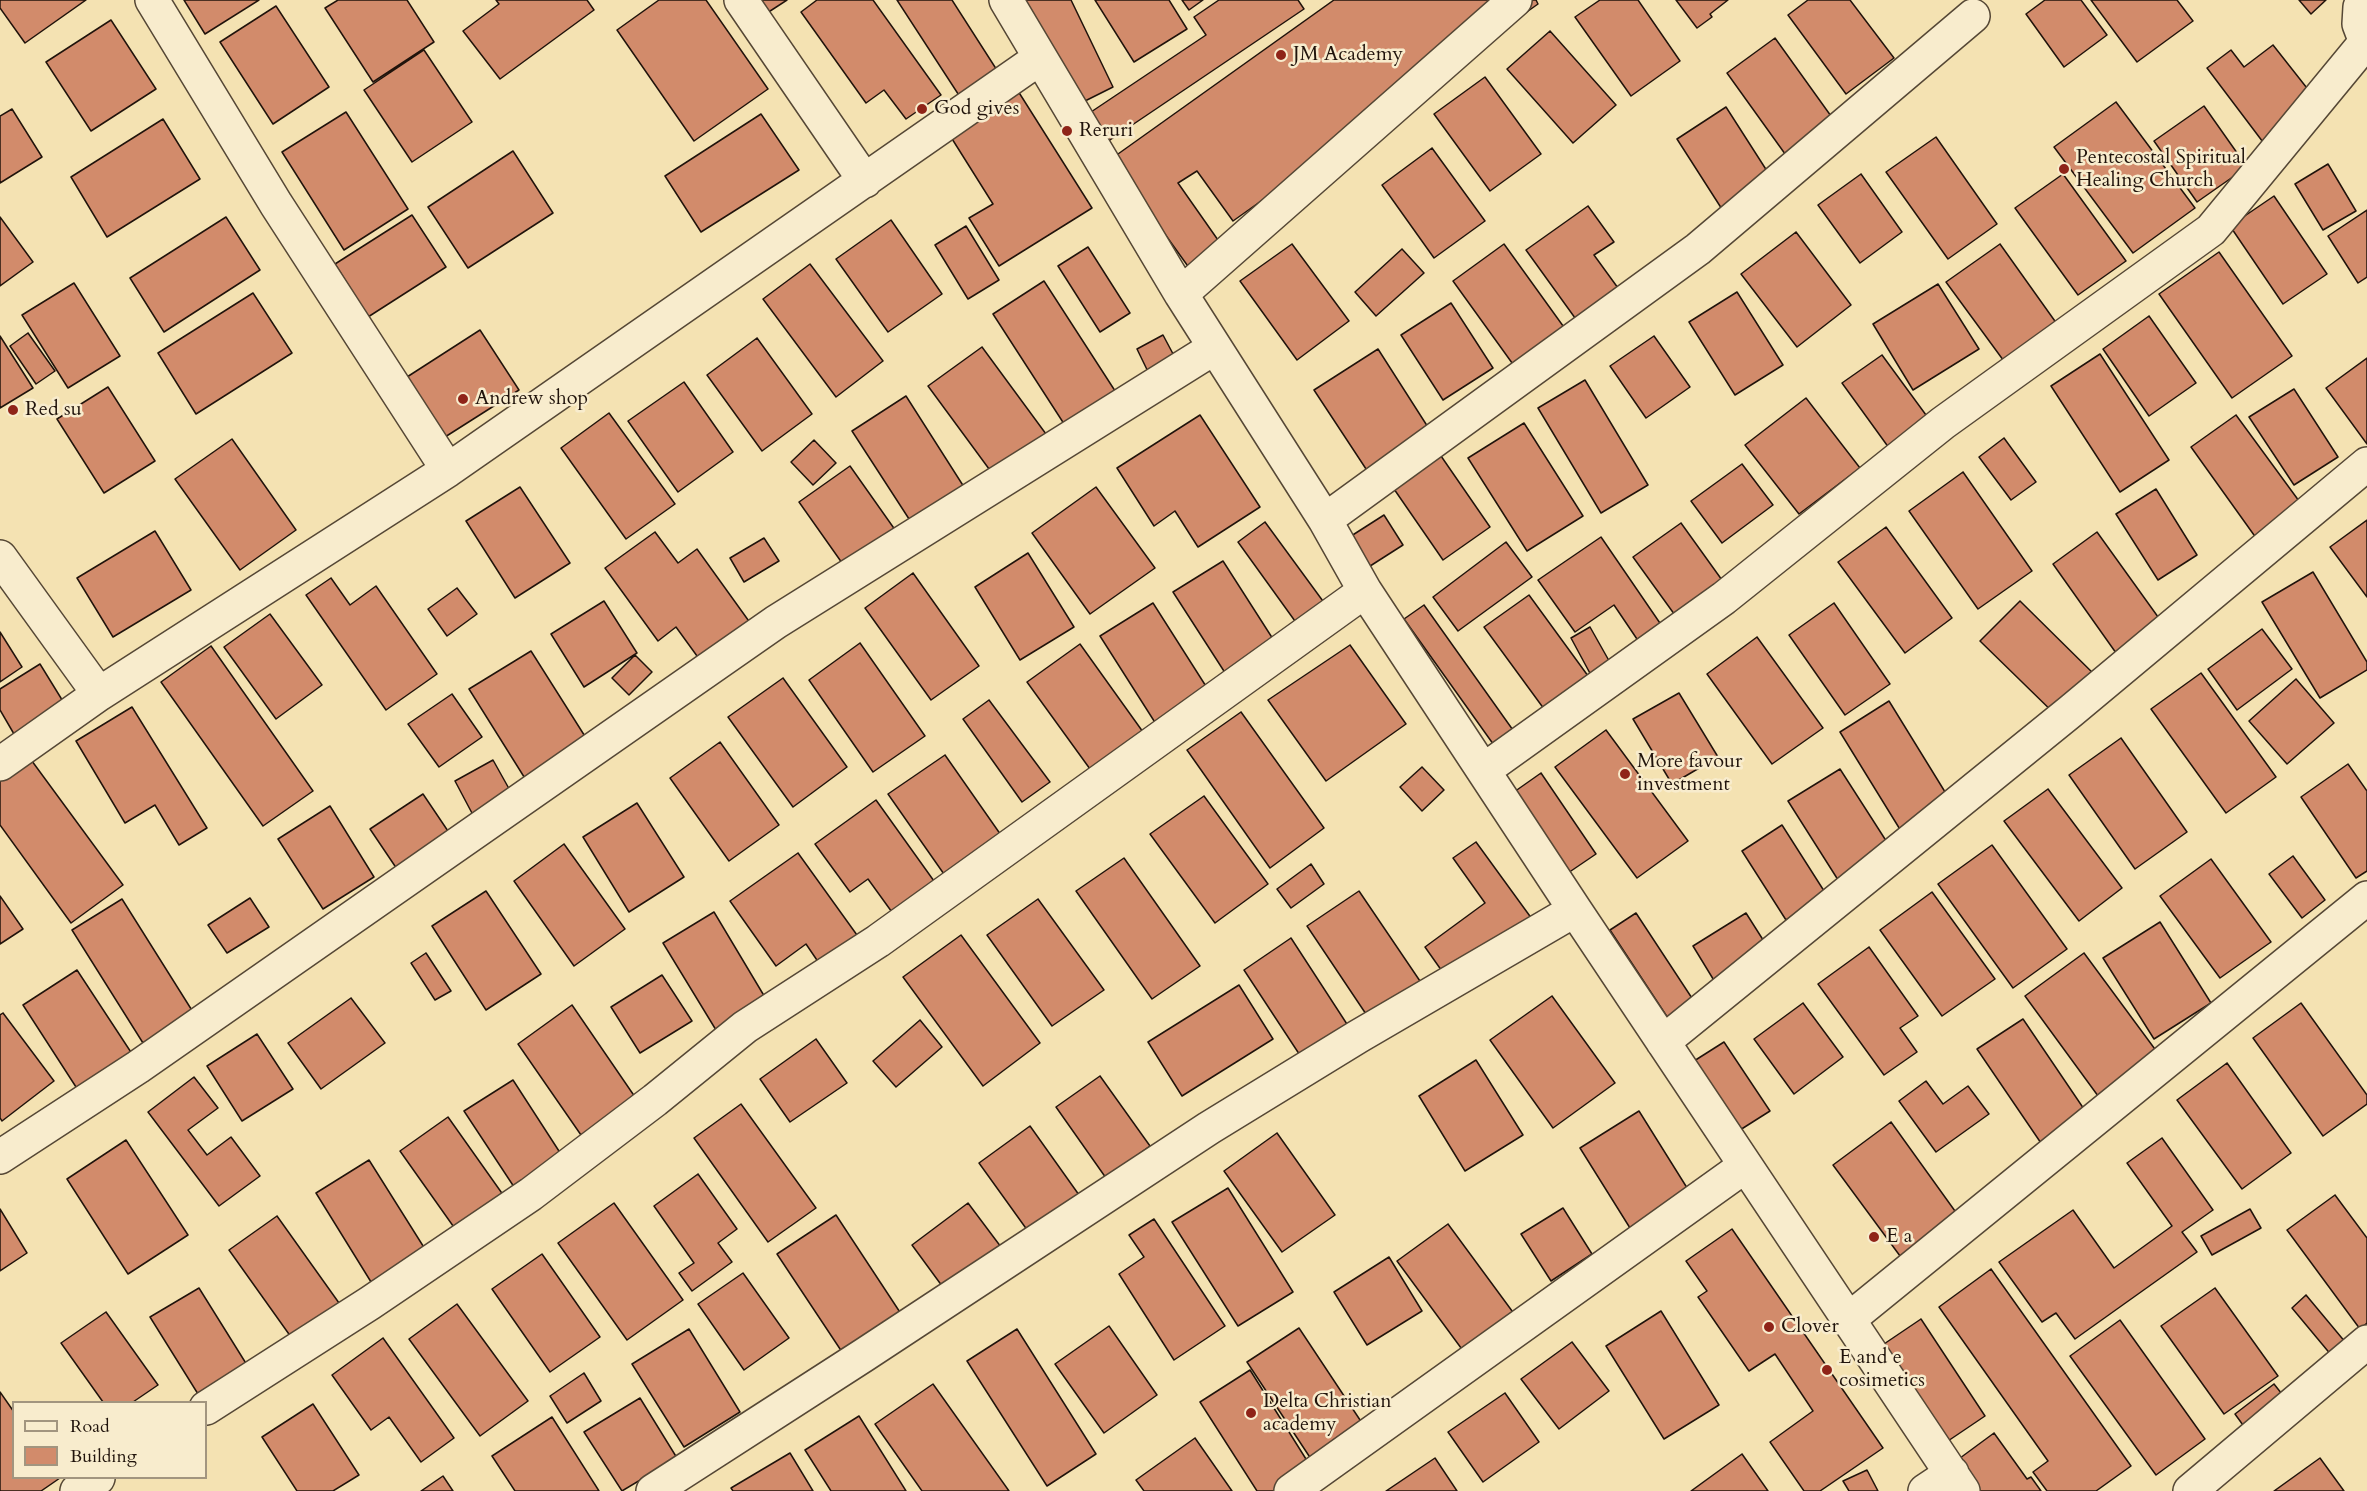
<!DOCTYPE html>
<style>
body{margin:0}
#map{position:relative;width:2367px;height:1491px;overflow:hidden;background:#f4e2b2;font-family:Cardo,serif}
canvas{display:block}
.legend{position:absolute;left:12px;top:1401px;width:195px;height:78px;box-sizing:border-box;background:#f8eccd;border:2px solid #a2957f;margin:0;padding:8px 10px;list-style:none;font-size:18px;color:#20130b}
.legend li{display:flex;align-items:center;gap:12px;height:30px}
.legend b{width:30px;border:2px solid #a2957f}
</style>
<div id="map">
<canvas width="2367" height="1491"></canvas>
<ul class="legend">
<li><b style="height:8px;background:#f8eccd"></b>Road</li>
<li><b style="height:16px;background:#d28b6b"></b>Building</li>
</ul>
</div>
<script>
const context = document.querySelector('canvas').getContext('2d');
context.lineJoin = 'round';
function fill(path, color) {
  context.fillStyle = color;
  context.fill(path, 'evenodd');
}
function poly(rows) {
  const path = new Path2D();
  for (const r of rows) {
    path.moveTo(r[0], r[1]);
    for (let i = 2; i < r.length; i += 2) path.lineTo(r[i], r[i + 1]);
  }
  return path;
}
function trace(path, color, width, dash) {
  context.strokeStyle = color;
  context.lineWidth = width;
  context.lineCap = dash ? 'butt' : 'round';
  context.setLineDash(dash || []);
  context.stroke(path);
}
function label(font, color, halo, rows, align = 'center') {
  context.font = font + ' Cardo,serif';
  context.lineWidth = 5;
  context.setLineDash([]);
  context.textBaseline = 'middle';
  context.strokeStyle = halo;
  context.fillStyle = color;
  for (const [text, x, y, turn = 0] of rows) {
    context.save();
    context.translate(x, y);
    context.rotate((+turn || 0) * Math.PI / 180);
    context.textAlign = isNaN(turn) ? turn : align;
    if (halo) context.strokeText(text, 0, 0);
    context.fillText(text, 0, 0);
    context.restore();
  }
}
const building = poly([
 [0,0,86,0,25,43,0,8,0,0],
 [184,0,259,0,205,34,184,0],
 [338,0,407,0,434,42,373,82,325,8,338,0],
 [496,0,587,0,594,10,500,79,463,31,499,4,496,0],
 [659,0,706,0,768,89,694,141,617,30,659,0],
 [755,0,787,0,764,15,755,0],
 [817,0,873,0,941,95,906,119,884,90,866,103,801,12,817,0],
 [897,0,952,0,1002,78,964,103,897,0],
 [1021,0,1071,0,1113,87,1073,107,1021,0],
 [1095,0,1169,0,1187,29,1134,62,1095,0],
 [1182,0,1203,0,1189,10,1182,0],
 [1219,0,1298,0,1304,9,1107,142,1088,114,1206,35,1194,17,1219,0],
 [1334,0,1536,0,1538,4,1233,221,1197,171,1178,183,1232,260,1200,283,1111,159,1334,0],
 [1600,0,1638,0,1680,61,1631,96,1575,17,1600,0],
 [1676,0,1728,0,1710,14,1712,17,1697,28,1676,0],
 [1808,0,1850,0,1894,58,1846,94,1788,15,1808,0],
 [2045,0,2081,0,2107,35,2064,67,2026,14,2045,0],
 [2091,0,2177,0,2193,21,2137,62,2091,0],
 [2299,0,2326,0,2311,14,2299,0],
 [276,6,329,87,273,124,220,42,276,6],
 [111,20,156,89,91,131,46,62,111,20],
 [1550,31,1616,105,1573,143,1507,69,1550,31],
 [1775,38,1841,130,1793,165,1727,73,1775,38],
 [2273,45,2314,97,2275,158,2207,68,2231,50,2244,67,2273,45],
 [424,50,472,122,412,162,364,90,424,50],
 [1485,77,1541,154,1490,191,1434,114,1485,77],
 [1018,91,1092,208,999,266,969,218,993,204,949,134,1018,91],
 [2116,102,2195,208,2133,253,2054,147,2116,102],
 [2204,106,2247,167,2197,202,2154,141,2204,106],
 [1726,107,1776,185,1727,217,1677,139,1726,107],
 [12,109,42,157,0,183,0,116,12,109],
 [346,112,408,209,344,250,282,152,346,112],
 [761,114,799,170,701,232,665,176,761,114],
 [163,119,200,179,107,237,71,177,163,119],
 [1936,137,1997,224,1948,259,1886,172,1936,137],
 [1432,148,1485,221,1434,258,1382,185,1432,148],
 [513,151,553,213,468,268,428,207,513,151],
 [2328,164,2356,211,2323,230,2295,184,2328,164],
 [1861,174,1902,232,1860,263,1818,205,1861,174],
 [2063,174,2126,261,2078,295,2015,208,2063,174],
 [2274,196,2327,274,2283,304,2230,226,2274,196],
 [1588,206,1614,242,1594,255,1626,299,1583,329,1526,250,1588,206],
 [2367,210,2367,277,2358,283,2328,236,2367,210],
 [412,215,446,267,368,317,335,264,412,215],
 [0,217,33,262,0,286,0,217],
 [226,217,260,270,164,332,130,278,226,217],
 [891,220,942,294,888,332,836,259,891,220],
 [966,226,999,280,968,299,935,245,966,226],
 [1796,232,1851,305,1797,347,1741,274,1796,232],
 [1292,244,1349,321,1297,360,1240,281,1292,244],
 [1504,244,1571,337,1520,374,1453,281,1504,244],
 [2000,244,2062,331,2009,368,1946,282,2000,244],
 [1088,247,1130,313,1100,332,1058,266,1088,247],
 [1402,249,1424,273,1376,316,1355,292,1402,249],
 [2219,252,2292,356,2232,398,2159,294,2219,252],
 [810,264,883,361,836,397,763,299,810,264],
 [1044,281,1119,397,1068,430,993,314,1044,281],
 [74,283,120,356,68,388,22,315,74,283],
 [1938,284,1979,349,1913,390,1873,324,1938,284],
 [1737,292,1783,365,1735,395,1689,322,1737,292],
 [253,293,292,353,196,414,158,353,253,293],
 [1451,303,1493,368,1443,400,1401,335,1451,303],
 [2149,316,2196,383,2149,416,2103,349,2149,316],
 [480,330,519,390,445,437,407,377,480,330],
 [28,333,55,371,36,384,10,346,28,333],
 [1163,335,1180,367,1153,382,1137,349,1163,335],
 [0,336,33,388,0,408,0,336],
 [1654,336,1690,387,1646,418,1610,366,1654,336],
 [757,338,812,414,762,451,707,375,757,338],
 [982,347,1046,434,992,473,928,386,982,347],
 [1378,349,1433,435,1370,475,1314,390,1378,349],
 [2100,354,2169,460,2120,492,2051,386,2100,354],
 [1882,355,1937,430,1897,459,1842,383,1882,355],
 [2367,358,2367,444,2326,388,2367,358],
 [1585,380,1648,485,1601,513,1538,408,1585,380],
 [684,382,733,452,678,492,628,421,684,382],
 [108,387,155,461,104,493,57,419,108,387],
 [2294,389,2338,457,2294,485,2249,417,2294,389],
 [906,396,964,487,911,522,852,431,906,396],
 [1806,398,1860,468,1799,514,1745,445,1806,398],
 [609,413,675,504,626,539,561,448,609,413],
 [1200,415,1260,507,1198,547,1175,511,1154,526,1117,468,1200,415],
 [2236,415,2310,516,2264,549,2191,447,2236,415],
 [1524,423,1583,516,1527,551,1468,458,1524,423],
 [2004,438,2036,482,2011,500,1979,457,2004,438],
 [232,439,296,530,240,570,175,479,232,439],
 [814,440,836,463,813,485,791,462,814,440],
 [1441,456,1490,527,1443,560,1394,489,1441,456],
 [1742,464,1773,505,1722,543,1691,501,1742,464],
 [850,466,898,534,847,570,799,502,850,466],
 [1963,472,2032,571,1978,609,1909,511,1963,472],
 [520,487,570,563,515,598,466,521,520,487],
 [1096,487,1155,568,1090,614,1032,533,1096,487],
 [2156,489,2197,555,2158,580,2116,514,2156,489],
 [1384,515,1403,545,1367,568,1348,538,1384,515],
 [2367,520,2367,597,2330,547,2367,520],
 [1265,522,1328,608,1300,628,1238,542,1265,522],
 [1681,523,1732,594,1685,629,1633,557,1681,523],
 [1886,527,1952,618,1905,653,1838,562,1886,527],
 [155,531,191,590,113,637,77,578,155,531],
 [655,532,678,563,697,549,756,631,705,667,676,627,658,641,605,568,655,532],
 [2097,532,2171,635,2126,667,2053,564,2097,532],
 [1601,537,1664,629,1641,645,1614,605,1575,632,1538,580,1601,537],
 [764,538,779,561,744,582,730,558,764,538],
 [1506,542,1532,577,1458,631,1433,597,1506,542],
 [1028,553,1074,627,1020,660,975,587,1028,553],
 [1223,561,1280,650,1231,682,1173,592,1223,561],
 [2313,572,2367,662,2367,670,2320,698,2262,602,2313,572],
 [913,573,979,666,931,700,865,608,913,573],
 [331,578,350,605,376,586,437,674,386,710,306,595,331,578],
 [457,588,477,614,447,636,428,609,457,588],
 [1529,595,1591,680,1547,713,1484,627,1529,595],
 [604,601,637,653,584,687,551,634,604,601],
 [2020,601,2104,684,2064,723,1980,641,2020,601],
 [1153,603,1209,691,1156,724,1100,636,1153,603],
 [1834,603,1890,684,1845,715,1789,635,1834,603],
 [1424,605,1525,747,1506,762,1404,619,1424,605],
 [270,614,322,685,276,719,224,647,270,614],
 [1590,627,1612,666,1592,677,1571,638,1590,627],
 [2262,629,2292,669,2237,710,2208,669,2262,629],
 [0,632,22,667,0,682,0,632],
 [1757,637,1823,728,1772,764,1707,674,1757,637],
 [860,643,925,736,873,772,809,680,860,643],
 [1080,644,1143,732,1090,769,1027,682,1080,644],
 [1350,645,1406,724,1326,781,1268,700,1350,645],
 [211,646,313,791,263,826,161,682,211,646],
 [531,651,593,749,531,788,469,689,531,651],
 [635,655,652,672,629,695,612,678,635,655],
 [40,664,64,703,14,734,0,710,0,689,40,664],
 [2201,673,2276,777,2226,813,2151,709,2201,673],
 [783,678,847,767,793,807,728,717,783,678],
 [2296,679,2334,723,2287,764,2249,721,2296,679],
 [1679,693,1718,757,1672,784,1633,719,1679,693],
 [452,694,482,737,439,767,408,724,452,694],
 [989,700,1050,782,1022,802,963,719,989,700],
 [1889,701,1950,800,1901,831,1840,732,1889,701],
 [132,707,207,828,179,845,155,805,125,823,76,741,132,707],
 [1241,712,1324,828,1270,868,1187,750,1241,712],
 [1606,730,1688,841,1637,878,1555,767,1606,730],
 [2121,738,2187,832,2135,869,2069,775,2121,738],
 [720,742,779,825,729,861,670,778,720,742],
 [945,755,1010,848,953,887,888,794,945,755],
 [29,757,123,885,71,923,0,825,0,778,29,757],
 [493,760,512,794,473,815,455,781,493,760],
 [2348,764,2367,791,2367,871,2356,878,2301,797,2348,764],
 [1422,767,1444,790,1422,811,1400,787,1422,767],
 [1840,769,1892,850,1840,883,1788,801,1840,769],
 [1541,773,1596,854,1568,873,1514,792,1541,773],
 [2048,789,2122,888,2079,921,2004,821,2048,789],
 [423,794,454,840,401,875,370,829,423,794],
 [1204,796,1268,884,1215,923,1150,834,1204,796],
 [876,800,944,895,902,926,868,879,850,892,815,844,876,800],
 [637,803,684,877,629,912,583,837,637,803],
 [330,806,374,877,323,909,278,839,330,806],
 [1782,825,1826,894,1786,920,1742,851,1782,825],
 [1476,842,1540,930,1456,991,1425,947,1485,903,1453,858,1476,842],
 [564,844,625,929,574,966,514,881,564,844],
 [1992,845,2067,949,2013,988,1938,884,1992,845],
 [798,853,862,942,823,969,806,944,776,966,730,901,798,853],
 [2293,856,2325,900,2302,918,2269,874,2293,856],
 [1124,858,1200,966,1152,999,1076,891,1124,858],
 [2211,859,2271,942,2220,978,2160,896,2211,859],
 [1311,864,1324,884,1291,908,1277,889,1311,864],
 [486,891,541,974,486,1010,432,926,486,891],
 [1359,891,1422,984,1370,1020,1307,926,1359,891],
 [1932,892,1995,979,1942,1016,1880,930,1932,892],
 [0,896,23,929,0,944,0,896],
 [250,898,269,927,227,953,208,925,250,898],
 [122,899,193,1012,143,1043,72,930,122,899],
 [1038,899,1104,990,1052,1026,987,935,1038,899],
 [714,912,766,999,716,1030,663,943,714,912],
 [1636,913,1707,1021,1681,1038,1610,930,1636,913],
 [1746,913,1772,954,1718,987,1693,946,1746,913],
 [2160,922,2211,1003,2154,1039,2103,958,2160,922],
 [961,935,1040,1043,983,1086,903,977,961,935],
 [1291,938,1356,1038,1309,1069,1244,970,1291,938],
 [1869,947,1918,1016,1900,1028,1917,1052,1884,1075,1818,984,1869,947],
 [426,953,451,991,435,1000,411,963,426,953],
 [2084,953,2160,1056,2101,1100,2025,996,2084,953],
 [77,970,142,1069,87,1104,23,1005,77,970],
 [662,975,692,1021,640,1053,611,1007,662,975],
 [1239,985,1273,1039,1182,1096,1148,1042,1239,985],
 [1552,996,1615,1083,1553,1128,1490,1040,1552,996],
 [351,998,385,1043,321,1089,288,1043,351,998],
 [1803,1003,1843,1057,1794,1094,1754,1039,1803,1003],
 [2301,1003,2367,1095,2367,1104,2323,1136,2253,1038,2301,1003],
 [572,1005,635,1097,581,1135,518,1044,572,1005],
 [3,1013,54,1081,2,1121,0,1118,0,1015,3,1013],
 [2023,1019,2088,1115,2043,1146,1977,1049,2023,1019],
 [920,1020,942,1047,896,1087,873,1061,920,1020],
 [257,1034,293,1089,242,1121,207,1066,257,1034],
 [816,1039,847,1083,790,1122,760,1079,816,1039],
 [1724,1042,1770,1111,1740,1130,1694,1061,1724,1042],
 [1476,1060,1523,1135,1465,1171,1419,1096,1476,1060],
 [2227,1063,2291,1153,2242,1189,2177,1100,2227,1063],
 [1100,1076,1150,1146,1106,1178,1056,1107,1100,1076],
 [194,1077,218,1108,188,1130,207,1155,231,1137,260,1176,219,1206,148,1112,194,1077],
 [513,1080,568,1165,520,1196,464,1111,513,1080],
 [1926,1081,1943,1104,1968,1086,1989,1114,1936,1152,1899,1101,1926,1081],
 [741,1104,816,1208,768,1242,694,1138,741,1104],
 [1639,1111,1694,1199,1635,1236,1580,1148,1639,1111],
 [448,1117,511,1206,463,1240,400,1151,448,1117],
 [1891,1122,1960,1218,1903,1260,1833,1165,1891,1122],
 [1030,1126,1094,1216,1043,1252,979,1163,1030,1126],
 [1277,1133,1335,1215,1282,1252,1224,1171,1277,1133],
 [2162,1138,2213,1210,2182,1232,2197,1252,2075,1339,2056,1313,2042,1322,1999,1262,2073,1210,2114,1268,2172,1226,2127,1163,2162,1138],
 [126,1140,188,1235,128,1274,67,1179,126,1140],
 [369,1160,430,1257,376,1290,316,1193,369,1160],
 [698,1174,737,1229,718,1243,732,1262,692,1291,679,1273,694,1263,654,1206,698,1174],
 [1228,1188,1293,1292,1238,1326,1172,1222,1228,1188],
 [2335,1195,2367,1238,2367,1323,2360,1329,2287,1230,2335,1195],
 [614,1203,683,1300,627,1340,558,1243,614,1203],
 [968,1203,1013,1263,956,1305,912,1245,968,1203],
 [1563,1208,1592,1254,1551,1281,1521,1234,1563,1208],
 [0,1209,27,1253,0,1271,0,1209],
 [2250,1209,2261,1228,2212,1255,2201,1236,2250,1209],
 [836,1215,911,1329,852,1367,777,1254,836,1215],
 [277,1216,349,1317,301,1351,229,1250,277,1216],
 [1154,1219,1225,1326,1174,1360,1119,1274,1144,1257,1129,1235,1154,1219],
 [1448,1224,1515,1315,1464,1352,1397,1261,1448,1224],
 [1732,1229,1883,1448,1820,1491,1804,1491,1770,1442,1813,1411,1775,1354,1749,1371,1698,1297,1707,1291,1686,1261,1732,1229],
 [542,1254,600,1337,550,1372,492,1289,542,1254],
 [1389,1257,1422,1311,1367,1345,1334,1292,1389,1257],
 [1991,1269,2131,1466,2096,1491,2047,1491,2033,1472,2048,1461,1939,1307,1991,1269],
 [743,1273,789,1338,744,1370,698,1304,743,1273],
 [199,1288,252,1373,203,1402,150,1317,199,1288],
 [2215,1288,2278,1376,2224,1414,2161,1326,2215,1288],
 [2306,1295,2351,1349,2337,1362,2292,1308,2306,1295],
 [457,1304,528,1401,480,1436,409,1339,457,1304],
 [1661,1311,1719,1405,1664,1439,1606,1346,1661,1311],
 [106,1312,158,1385,133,1402,103,1402,61,1343,106,1312],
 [1921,1319,1985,1416,1945,1443,1881,1346,1921,1319],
 [2120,1320,2205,1439,2156,1475,2070,1356,2120,1320],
 [1109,1326,1157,1395,1104,1433,1055,1364,1109,1326],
 [1299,1328,1368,1432,1315,1465,1247,1362,1299,1328],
 [689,1329,740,1412,684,1447,632,1364,689,1329],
 [1017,1329,1096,1454,1047,1486,967,1361,1017,1329],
 [383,1338,454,1438,421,1462,389,1417,371,1430,332,1375,383,1338],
 [1572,1342,1609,1391,1559,1429,1521,1379,1572,1342],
 [1250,1370,1311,1467,1274,1491,1257,1491,1200,1402,1250,1370],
 [584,1373,601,1401,567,1423,550,1396,584,1373],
 [933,1384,1009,1491,922,1491,875,1424,933,1384],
 [2274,1384,2293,1408,2253,1439,2235,1414,2274,1384],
 [0,1392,14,1412,14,1478,60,1478,41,1491,0,1491,0,1392],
 [1505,1393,1539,1442,1483,1482,1448,1432,1505,1393],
 [640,1398,677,1458,622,1491,584,1432,640,1398],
 [313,1404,359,1475,333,1491,297,1491,262,1437,313,1404],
 [859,1416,906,1491,831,1491,805,1450,859,1416],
 [552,1417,599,1491,515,1491,492,1456,552,1417],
 [1994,1433,2027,1479,2031,1477,2041,1491,1979,1491,1956,1461,1994,1433],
 [1195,1438,1232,1491,1144,1491,1136,1480,1195,1438],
 [790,1453,813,1491,733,1491,731,1488,790,1453],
 [1742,1454,1768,1491,1691,1491,1742,1454],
 [1435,1458,1457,1491,1386,1491,1435,1458],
 [2320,1458,2344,1491,2274,1491,2320,1458],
 [1867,1470,1878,1491,1849,1491,1843,1481,1867,1470],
 [443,1476,453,1491,421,1491,443,1476]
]);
fill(building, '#d28b6b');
trace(building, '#20130b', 1.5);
const minor = poly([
 [152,0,276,204,448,470],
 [741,0,865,181],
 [1006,0,1181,294,1325,520,1365,591,1575,910,1963,1491],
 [2363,0,2360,7,2359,24,2367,45],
 [1181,294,1515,0],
 [1325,520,1698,249,1973,16],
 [0,557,99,694],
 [0,764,99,694,448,470,1040,58],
 [1484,770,1724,598,1943,423,2211,230,2365,43],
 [1663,1042,2071,711,2367,464],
 [0,1157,138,1067,776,622,1214,348],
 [1848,1320,2367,898],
 [206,1408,370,1303,531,1194,655,1100,745,1027,878,941,1365,591],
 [77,1491,98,1478],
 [653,1491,864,1355,1209,1128,1359,1036,1575,910],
 [1291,1491,1745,1166],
 [1925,1491,1952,1473],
 [2190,1491,2367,1342]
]);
trace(minor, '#554735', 36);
trace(minor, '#f8eccd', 33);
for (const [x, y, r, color] of [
 [1281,55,6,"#8f2418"],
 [922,109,6,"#8f2418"],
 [1067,131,6,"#8f2418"],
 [2064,169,6,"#8f2418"],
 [463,399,6,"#8f2418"],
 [13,410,6,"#8f2418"],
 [1625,774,6,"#8f2418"],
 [1874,1237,6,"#8f2418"],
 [1769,1327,6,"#8f2418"],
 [1827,1370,6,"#8f2418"],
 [1251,1413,6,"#8f2418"]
]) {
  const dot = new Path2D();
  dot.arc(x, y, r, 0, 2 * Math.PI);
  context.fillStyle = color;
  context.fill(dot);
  trace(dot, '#f8eccd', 2);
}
label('20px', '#20130b', '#f8eccd', [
 ["JM Academy",1293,55],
 ["God gives",934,109],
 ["Reruri",1079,131],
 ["Pentecostal Spiritual",2076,158],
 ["Healing Church",2076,181],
 ["Andrew shop",475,399],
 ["Red su",25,410],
 ["More favour",1637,762],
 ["investment",1637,785],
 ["E a",1886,1237],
 ["Clover",1781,1327],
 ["E and e",1839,1358],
 ["cosimetics",1839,1381],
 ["Delta Christian",1263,1402],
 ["academy",1263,1425]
], 'left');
</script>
